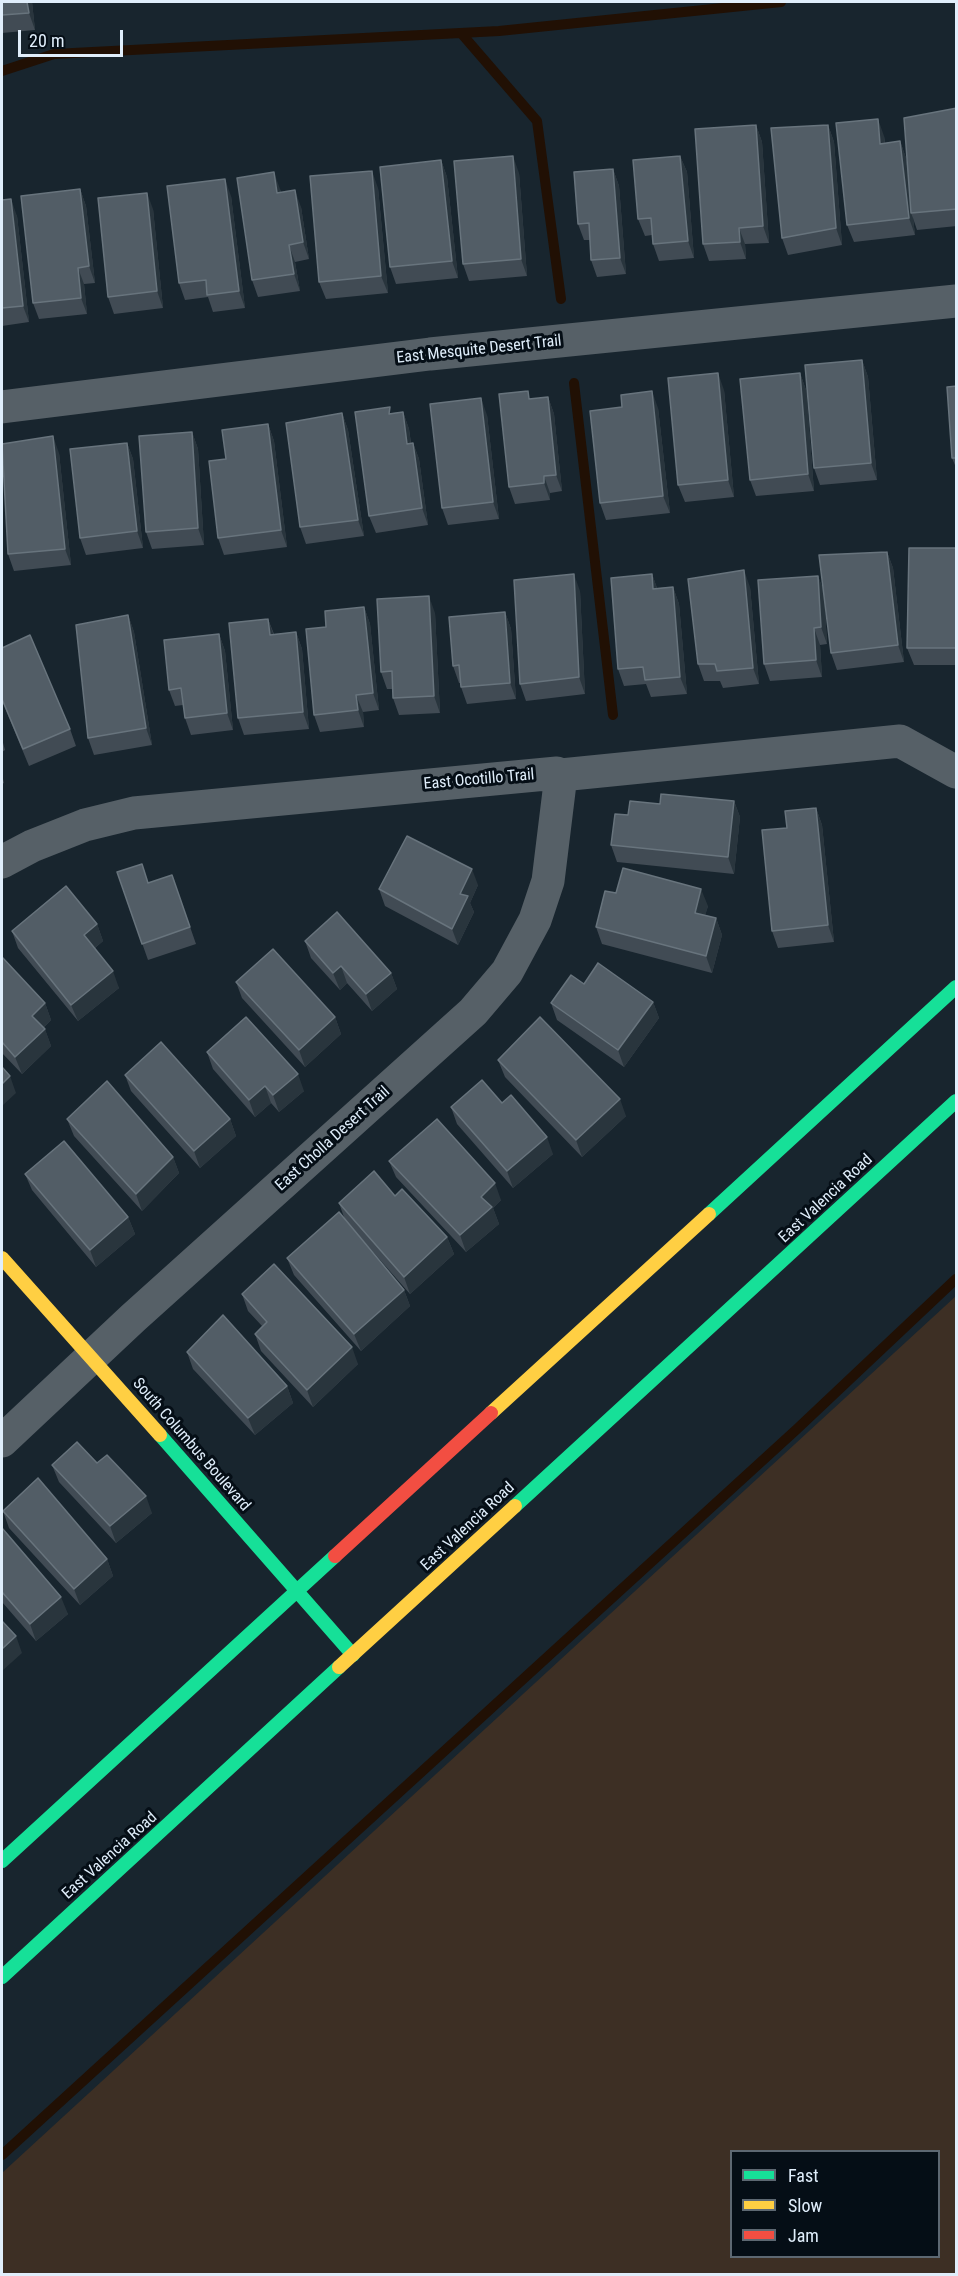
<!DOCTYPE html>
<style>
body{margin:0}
#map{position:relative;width:958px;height:2276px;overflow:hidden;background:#18252e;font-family:"Roboto Condensed",sans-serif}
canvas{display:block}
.frame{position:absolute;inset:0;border:3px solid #e0eefb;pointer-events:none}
.legend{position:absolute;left:730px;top:2150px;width:210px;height:108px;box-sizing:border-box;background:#050e16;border:2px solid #5d6872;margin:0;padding:8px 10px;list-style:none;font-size:18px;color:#e0eefb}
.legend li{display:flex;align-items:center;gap:12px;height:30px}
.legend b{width:30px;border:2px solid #5d6872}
.scale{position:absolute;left:18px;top:30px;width:105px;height:27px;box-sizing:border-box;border:3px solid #e0eefb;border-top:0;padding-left:8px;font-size:18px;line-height:21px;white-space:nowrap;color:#e0eefb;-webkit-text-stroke:4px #050e16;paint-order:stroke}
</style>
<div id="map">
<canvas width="958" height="2276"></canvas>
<div class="frame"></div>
<ul class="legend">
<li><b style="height:8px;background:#16e098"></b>Fast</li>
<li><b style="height:8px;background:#ffcf43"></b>Slow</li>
<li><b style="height:8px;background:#f24e42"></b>Jam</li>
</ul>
<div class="scale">20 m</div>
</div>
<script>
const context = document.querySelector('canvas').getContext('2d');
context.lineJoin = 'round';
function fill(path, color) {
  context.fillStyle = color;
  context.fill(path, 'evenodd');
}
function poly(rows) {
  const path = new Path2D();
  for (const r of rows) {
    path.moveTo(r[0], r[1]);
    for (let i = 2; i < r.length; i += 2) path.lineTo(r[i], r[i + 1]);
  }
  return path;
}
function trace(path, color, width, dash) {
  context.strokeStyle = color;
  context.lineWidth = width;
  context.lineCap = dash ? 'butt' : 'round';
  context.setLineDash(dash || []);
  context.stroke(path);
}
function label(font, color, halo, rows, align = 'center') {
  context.font = font + ' "Roboto Condensed",sans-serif';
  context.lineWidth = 6;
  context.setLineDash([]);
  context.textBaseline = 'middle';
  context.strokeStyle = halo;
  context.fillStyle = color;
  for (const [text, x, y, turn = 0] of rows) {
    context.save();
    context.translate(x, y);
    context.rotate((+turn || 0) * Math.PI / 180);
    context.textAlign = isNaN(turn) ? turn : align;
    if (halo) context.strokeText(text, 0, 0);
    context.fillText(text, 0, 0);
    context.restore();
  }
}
fill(poly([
 [956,1296,956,2274,2,2274,2,2173],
 [732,2152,938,2152,938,2256,732,2256]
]), '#3d2f24');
trace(poly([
 [461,33,537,121,561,299],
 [2,71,54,54,499,31,781,2],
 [574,383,613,715],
 [2,2155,797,1429,956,1279]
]), '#211004', 10);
trace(poly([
 [2,407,430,354,956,301],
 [2,862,32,846,85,825,134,813,557,773,561,775,900,741,956,772],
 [2,1441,133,1318,473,1012,507,972,535,920,548,881,561,775]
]), '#566067', 33);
trace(poly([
 [709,1214,956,987],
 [160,1435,353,1655],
 [515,1506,956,1101],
 [2,1861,335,1556],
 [2,1977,339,1667]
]), '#16e098', 14);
trace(poly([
 [2,1258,160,1435],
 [491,1413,709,1214],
 [339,1667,515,1506]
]), '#ffcf43', 14);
trace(poly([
 [335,1556,491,1413]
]), '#f24e42', 14);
fill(poly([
 [2,2,32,2,35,30,2,33],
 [957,108,957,226,917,230,913,218,915,235,854,242,847,225,884,136,885,143,900,141,906,158,909,178],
 [756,125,762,142,769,243,745,244,746,259,709,261,703,244],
 [828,125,834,142,842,245,788,255,782,238],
 [680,156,687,172,694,258,659,261,653,244,652,235,645,236,638,219],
 [441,160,447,177,458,278,396,284,390,267],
 [613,169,619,186,626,274,597,277,591,260,590,240,584,240,578,224],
 [519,173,527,276,469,281,463,264],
 [378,188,388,293,326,299,319,282],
 [80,189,86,206,95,283,84,284,87,314,39,319,33,303],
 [280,189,281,193,301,207,309,259,295,262,300,291,258,297,252,280],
 [231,196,245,308,213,312,208,297,185,300,179,283],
 [2,200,17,216,29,322,2,326],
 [153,209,163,308,114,314,108,297],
 [862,360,868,377,877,480,820,485,814,468],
 [800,373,806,390,814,491,756,496,750,480],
 [957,386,957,470,952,458],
 [724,390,734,497,685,502,678,485],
 [548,397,554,414,562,491,550,493,550,500,515,504,509,487],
 [658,408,670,513,606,520,600,503],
 [403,412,409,429,411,443,413,443,419,459,428,525,376,533,369,516,392,413],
 [342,413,348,430,364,536,306,544,300,527],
 [487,415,499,519,448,525,442,508],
 [268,424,274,441,287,547,224,555,218,538,226,459],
 [192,432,198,449,204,545,152,549,146,532],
 [127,443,133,459,143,548,86,555,80,538],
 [59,453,71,565,14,571,8,554],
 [957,548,957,665,914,665,907,648],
 [887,552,893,568,904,662,837,670,831,653],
 [652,574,657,588,673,587,679,604,687,694,651,697,646,684,624,686,618,669],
 [818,576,824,592,827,644,820,645,822,677,770,681,764,664],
 [750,587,759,684,723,688,720,681,704,681,698,664],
 [580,591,585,694,526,701,520,684],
 [364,607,370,624,379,710,363,712,364,727,320,732,314,715,326,627],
 [505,612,511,629,516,699,467,704,461,687,461,683,459,683,453,666],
 [435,613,440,713,399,715,393,698,393,689,387,689,381,672],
 [128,615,134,632,152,745,94,755,88,738],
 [268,619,274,634,296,632,302,649,309,729,244,735,238,718],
 [219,634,225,651,233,730,191,735,185,718,183,705,175,706,169,690],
 [2,648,70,729,76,746,29,766,2,701],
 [2,739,5,750,2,752],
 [2,775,4,783,2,784],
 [734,801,740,817,734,874,617,862,611,845,628,815,660,804],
 [816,808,822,825,834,942,778,948,772,931,787,828],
 [117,872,148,883,172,875,196,944,148,960],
 [478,885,470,903,474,912,458,945,385,906,379,889],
 [616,893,708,906,705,915,716,918,722,935,712,973,602,944,596,927],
 [97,924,103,941,95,948,119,988,78,1021,18,948,12,931],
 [305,941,391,973,397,989,372,1011,347,983,340,990,311,958],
 [2,957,45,1003,51,1020,44,1027,51,1046,22,1074,2,1053],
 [236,982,335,1017,341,1034,305,1067,242,998],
 [584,984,653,1002,659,1018,624,1067,557,1020,551,1003],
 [207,1052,304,1091,279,1112,271,1103,255,1117,213,1069],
 [498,1060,626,1116,582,1157,505,1077],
 [125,1075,230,1119,236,1136,200,1168,131,1091],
 [451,1107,553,1154,513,1188,457,1124],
 [67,1119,173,1157,179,1173,142,1211,74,1136],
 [389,1161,501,1200,493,1208,499,1224,466,1252,396,1177],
 [25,1174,128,1217,135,1234,96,1267,32,1190],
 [395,1196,447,1237,454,1254,410,1294,346,1221,404,1290,410,1306,361,1351,294,1275,287,1258,345,1220,339,1203],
 [242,1294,358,1364,313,1407,261,1351,255,1334,262,1326,248,1311],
 [187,1352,287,1386,293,1403,255,1435,193,1369],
 [52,1465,152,1513,116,1543,59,1482],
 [3,1511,107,1559,113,1576,80,1605,9,1528],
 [2,1528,68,1614,36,1641,2,1602]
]), '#414b54');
fill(poly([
 [27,2,32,2,35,30,29,13],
 [878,119,884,136,887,160,880,144],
 [756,125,762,142,769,243,763,226],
 [828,125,834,142,842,245,836,228],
 [900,141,906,158,913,213,911,213,913,218,915,235,909,218],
 [513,156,519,173,527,276,521,259],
 [680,156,687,172,694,258,688,241],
 [441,160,447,177,458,278,452,261],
 [613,169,619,186,626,274,620,258],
 [372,171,378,188,388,293,381,276],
 [274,172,280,189,283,210,277,193],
 [225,179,231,196,245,308,239,291],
 [80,189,86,206,95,283,89,266],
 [295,190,301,207,309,259,303,242],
 [147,193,153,209,163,308,157,291],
 [11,199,17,216,29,322,23,306],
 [739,228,745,244,746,259,740,242],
 [289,245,295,262,300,291,294,274],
 [78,268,84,284,87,314,81,298],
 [862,360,868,377,877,480,871,463],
 [718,373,724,390,734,497,728,480],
 [800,373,806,390,814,491,808,474],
 [652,391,658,408,670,513,663,496],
 [548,397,554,414,562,491,556,475],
 [481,398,487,415,499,519,493,502],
 [403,412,409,429,413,461,407,444],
 [342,413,348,430,364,536,358,520],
 [268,424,274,441,287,547,281,530],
 [192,432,198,449,204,545,198,528],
 [53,436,59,453,71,565,65,549],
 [127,443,133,459,143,548,137,531],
 [413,443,419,459,428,525,422,508],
 [544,476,550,493,550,500,544,483],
 [887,552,893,568,904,662,898,645],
 [744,570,750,587,759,684,753,668],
 [574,574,580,591,585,694,579,677],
 [652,574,658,591,653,589],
 [818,576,824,592,827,644,821,627],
 [673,587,679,604,687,694,680,677],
 [429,596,435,613,440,713,434,696],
 [364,607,370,624,379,710,373,693],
 [505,612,511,629,516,699,510,683],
 [128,615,134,632,152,745,146,728],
 [268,619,274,636,270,635],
 [814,628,820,645,822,677,816,660],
 [296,632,302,649,309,729,303,712],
 [219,634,225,651,233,730,227,713],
 [356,695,363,712,364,727,358,710],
 [734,801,740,817,734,874,728,857],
 [816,808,822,825,834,942,828,925],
 [472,869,478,885,470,903,474,912,458,945,452,929,460,894],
 [701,889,708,906,701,929,695,913],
 [716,918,722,935,712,973,706,956],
 [97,924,103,941,90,952,84,935],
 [341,966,347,983,340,990,333,973],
 [113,971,119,988,78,1021,71,1005],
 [391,973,397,989,372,1011,366,994],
 [653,1002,659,1018,624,1067,618,1050],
 [45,1003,51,1020,38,1032,32,1016],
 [335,1017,341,1034,305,1067,299,1050],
 [45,1029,51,1046,22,1074,15,1057],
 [298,1074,304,1091,279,1112,273,1095],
 [10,1076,16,1093,2,1106,2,1084],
 [265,1086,271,1103,255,1117,249,1100],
 [620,1099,626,1116,582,1157,576,1140],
 [230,1119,236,1136,200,1168,194,1151],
 [547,1137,553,1154,513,1188,507,1171],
 [173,1157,179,1173,142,1211,136,1194],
 [495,1183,501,1200,493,1208,499,1224,466,1252,460,1235,481,1197],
 [128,1217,135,1234,96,1267,90,1250],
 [447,1237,454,1254,410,1294,404,1277],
 [404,1290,410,1306,361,1351,354,1334],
 [352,1347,358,1364,313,1407,307,1390],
 [287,1386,293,1403,255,1435,248,1418],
 [146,1496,152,1513,116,1543,110,1526],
 [107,1559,113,1576,80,1605,74,1589],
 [61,1597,68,1614,36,1641,30,1624],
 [16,1636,22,1653,2,1671,2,1649]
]), '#29353d');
const building = poly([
 [2,2,27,2,29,13,2,15,2,2],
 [957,108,957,209,911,213,904,118,957,108],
 [878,119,880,144,900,141,909,218,847,225,836,123,878,119],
 [756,125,763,226,739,228,740,242,703,244,695,129,756,125],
 [828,125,836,228,782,238,771,128,828,125],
 [513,156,521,259,463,264,454,161,513,156],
 [680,156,688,241,653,244,651,218,638,219,633,160,680,156],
 [441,160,452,261,390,267,380,167,441,160],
 [613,169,620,258,591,260,589,223,578,224,574,172,613,169],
 [372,171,381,276,319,282,310,176,372,171],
 [274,172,277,193,295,190,303,242,289,245,294,274,252,280,237,178,274,172],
 [225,179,239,291,207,295,206,280,179,283,167,186,225,179],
 [80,189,89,266,78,268,81,298,33,303,21,196,80,189],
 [147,193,157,291,108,297,98,198,147,193],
 [11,199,23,306,2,308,2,200,11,199],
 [862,360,871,463,814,468,805,365,862,360],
 [718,373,728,480,678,485,668,378,718,373],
 [800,373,808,474,750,480,740,379,800,373],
 [957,386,957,458,952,458,947,387,957,386],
 [528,391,529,399,548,397,556,475,544,476,544,483,509,487,499,394,528,391],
 [652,391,663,496,600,503,590,411,622,407,621,395,652,391],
 [481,398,493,502,442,508,430,404,481,398],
 [390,407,389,414,403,412,407,444,413,443,422,508,369,516,355,412,390,407],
 [342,413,358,520,300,527,286,423,342,413],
 [268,424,281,530,218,538,209,461,226,459,222,430,268,424],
 [192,432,198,528,146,532,139,436,192,432],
 [53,436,65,549,8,554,2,444,53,436],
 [127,443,137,531,80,538,70,449,127,443],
 [909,548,957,548,957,648,907,648,909,548],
 [887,552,898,645,831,653,819,555,887,552],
 [744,570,753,668,717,671,715,664,698,664,688,579,744,570],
 [574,574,579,677,520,684,514,580,574,574],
 [652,574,653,589,673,587,680,677,645,680,643,667,618,669,611,578,652,574],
 [818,576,821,627,814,628,816,660,764,664,758,580,818,576],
 [429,596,434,696,393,698,392,671,381,672,377,599,429,596],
 [364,607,373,693,356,695,358,710,314,715,306,629,326,627,325,611,364,607],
 [505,612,510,683,461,687,459,665,453,666,449,617,505,612],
 [128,615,146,728,88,738,76,625,128,615],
 [268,619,270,635,296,632,303,712,238,718,229,623,268,619],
 [219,634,227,713,185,718,181,688,169,690,164,640,219,634],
 [30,635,70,729,23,749,2,699,2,648,30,635],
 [661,794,734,801,728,857,611,845,615,814,628,815,630,801,660,804,661,794],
 [816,808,828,925,772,931,762,830,787,828,785,811,816,808],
 [407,836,472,869,460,894,468,896,452,929,379,889,407,836],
 [142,864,148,883,172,875,190,927,142,944,117,872,142,864],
 [623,868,701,889,695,913,716,918,706,956,596,927,605,891,616,893,623,868],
 [66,886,97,924,84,935,113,971,71,1005,12,931,66,886],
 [337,912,391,973,366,994,341,966,333,973,305,941,337,912],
 [273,949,335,1017,299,1050,236,982,273,949],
 [2,957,45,1003,32,1016,45,1029,15,1057,2,1042,2,957],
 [598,963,653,1002,618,1050,551,1003,571,975,584,984,598,963],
 [246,1017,298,1074,273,1095,265,1086,249,1100,207,1052,246,1017],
 [540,1017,620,1099,576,1140,498,1060,540,1017],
 [161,1042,230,1119,194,1151,125,1075,161,1042],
 [2,1067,10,1076,2,1084,2,1067],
 [482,1080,502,1103,511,1095,547,1137,507,1171,451,1107,482,1080],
 [107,1081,173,1157,136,1194,67,1119,107,1081],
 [437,1119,495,1183,481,1197,492,1207,460,1235,389,1161,437,1119],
 [64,1141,128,1217,90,1250,25,1174,64,1141],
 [374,1171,395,1196,402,1189,447,1237,404,1277,339,1203,374,1171],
 [339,1212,404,1290,354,1334,287,1258,339,1212],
 [274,1264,352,1347,307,1390,255,1334,267,1322,242,1294,274,1264],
 [223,1315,287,1386,248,1418,187,1352,223,1315],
 [77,1442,97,1463,107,1455,146,1496,110,1526,52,1465,77,1442],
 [38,1478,107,1559,74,1589,3,1511,38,1478],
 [2,1528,61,1597,30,1624,2,1592,2,1528],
 [2,1621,16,1636,2,1649,2,1621]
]);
fill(building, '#525d66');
trace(building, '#68747d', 1.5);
label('16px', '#e0eefb', '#050e16', [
 ["East Mesquite Desert Trail",479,350,-6],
 ["East Ocotillo Trail",479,780,-5],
 ["East Cholla Desert Trail",333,1139,-42],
 ["East Valencia Road",826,1199,-43],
 ["South Columbus Boulevard",191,1445,49],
 ["East Valencia Road",468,1527,-43],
 ["East Valencia Road",110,1856,-42]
]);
</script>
